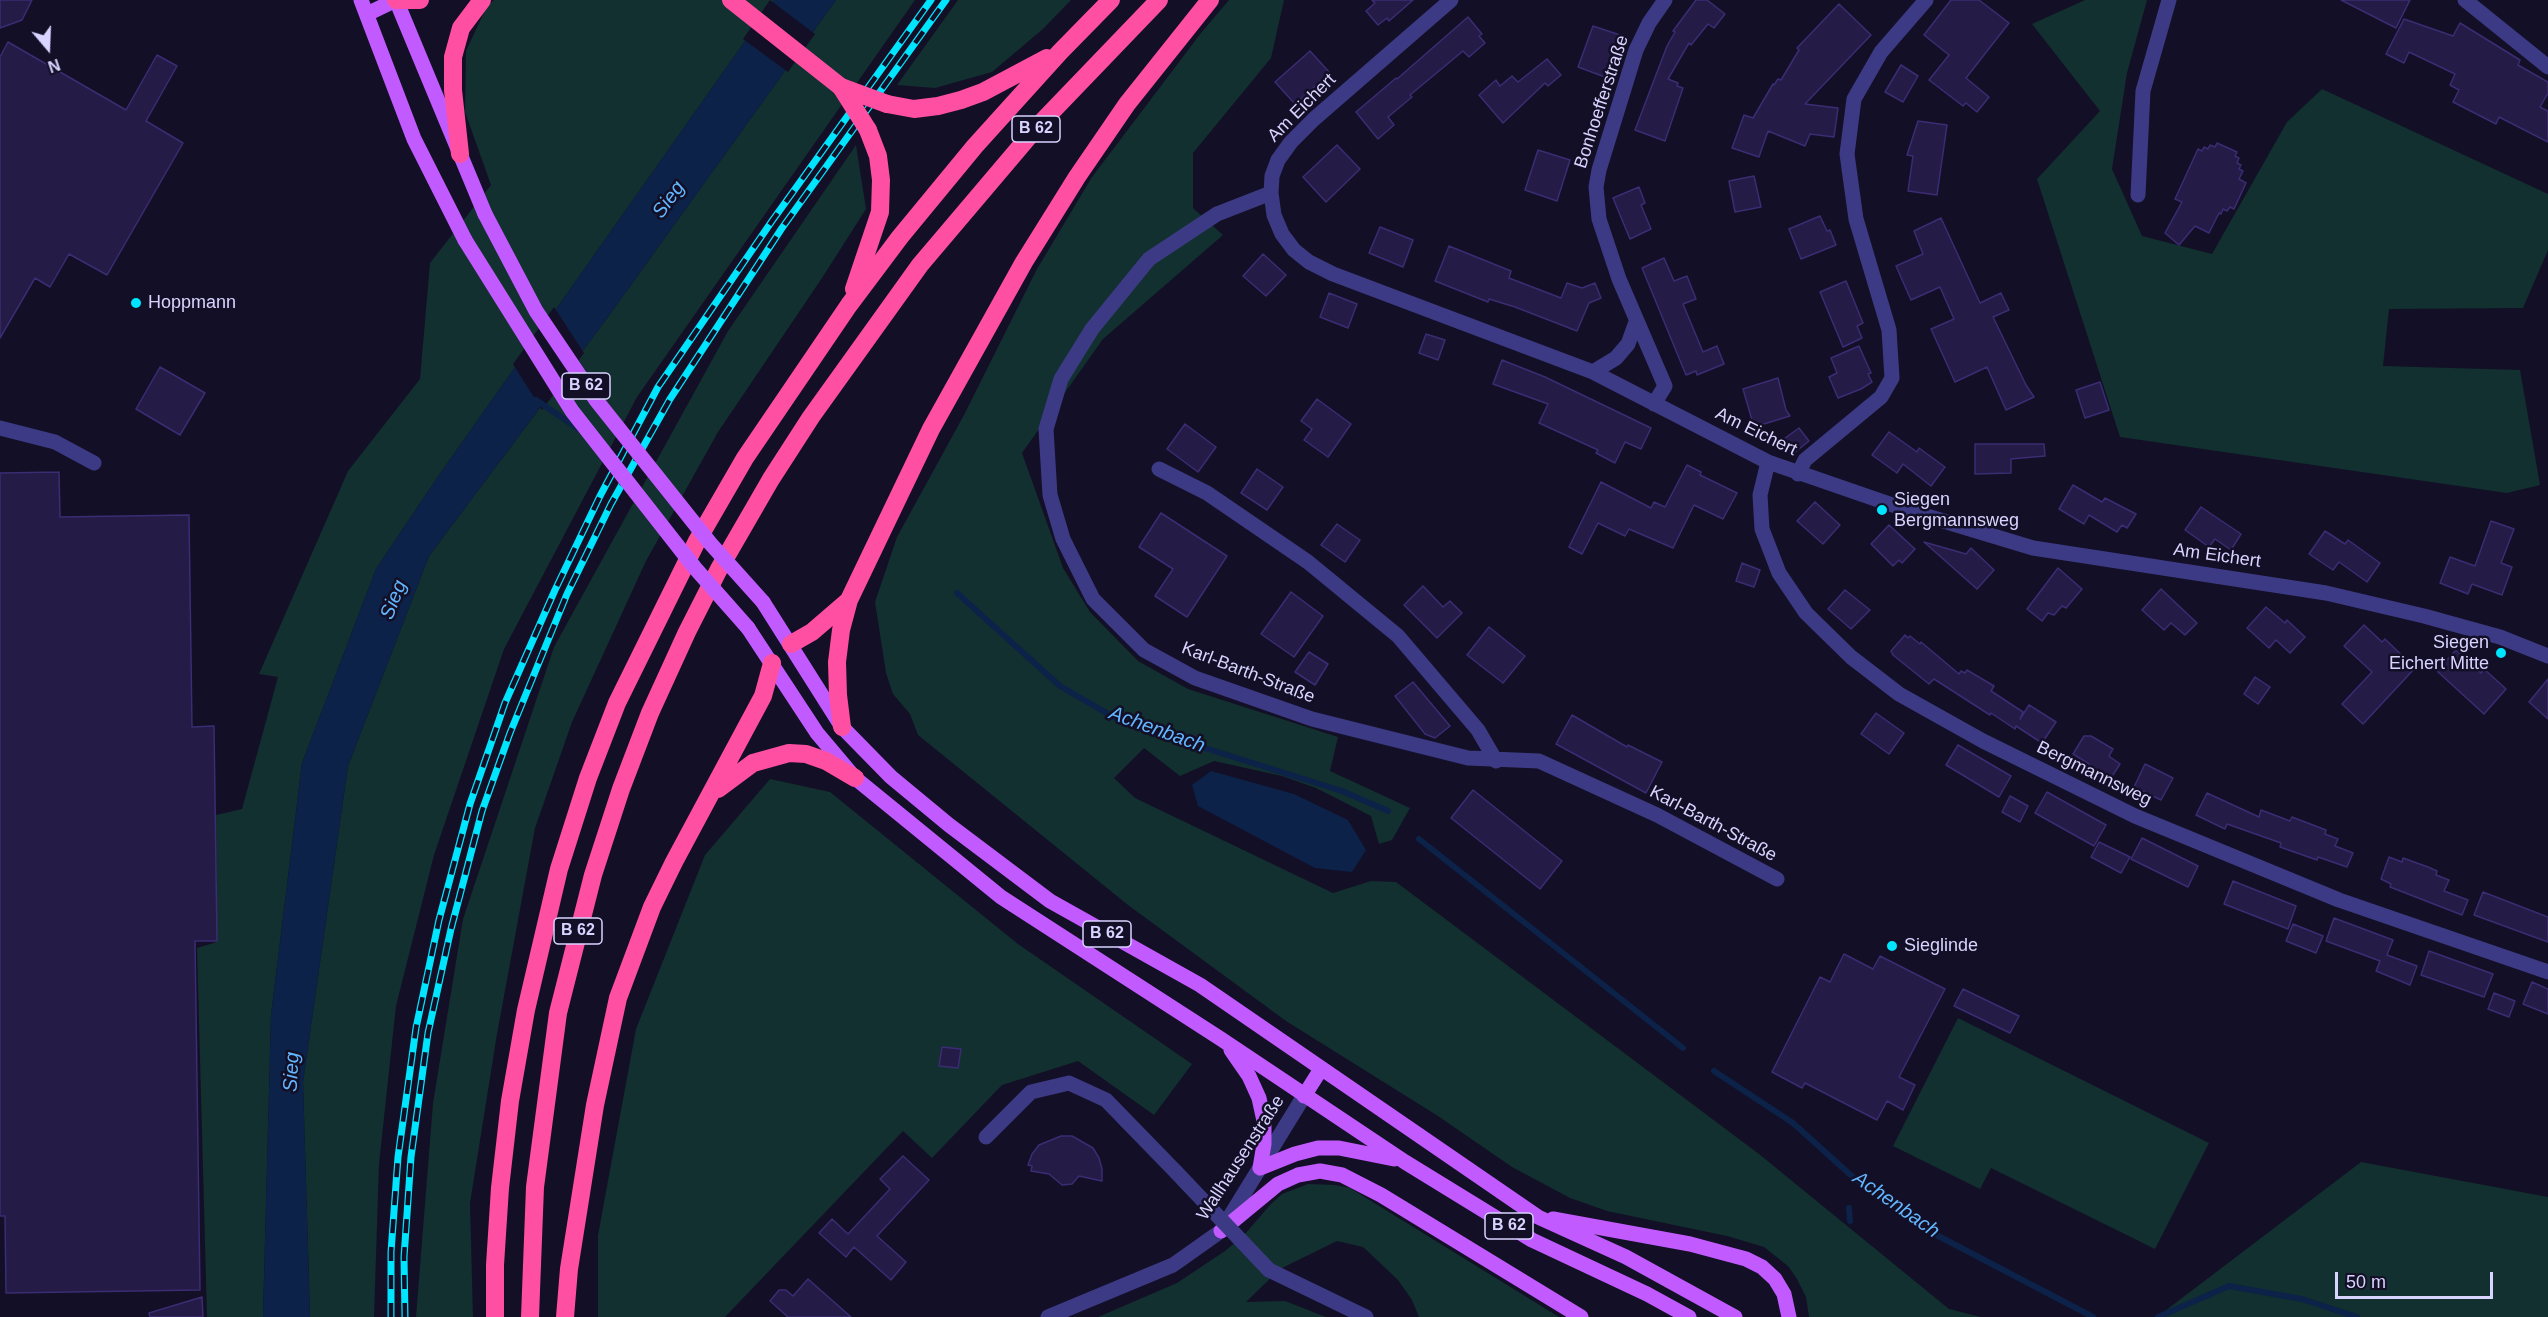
<!DOCTYPE html>
<meta charset="utf-8">
<style>
body{margin:0}
#map{position:relative;width:2548px;height:1317px;overflow:hidden;background:#130f26;font-family:Arial,sans-serif}
canvas{display:block}
.north{position:absolute;left:18px;top:18px;width:60px;height:60px;-webkit-text-stroke:4px #130f26;paint-order:stroke;rotate:161deg;font-size:16px;font-weight:700;line-height:24px;text-align:center;color:#d9d4ff}
.north::after{content:'';display:block;margin:auto;width:21px;height:27px;background:#d9d4ff;clip-path:polygon(50% 0,100% 100%,50% 72%,0 100%)}
.scale{position:absolute;left:2335px;top:1272px;width:158px;height:27px;box-sizing:border-box;border:3px solid #d9d4ff;border-top:0;padding-left:8px;font-size:18px;line-height:21px;white-space:nowrap;color:#d9d4ff;-webkit-text-stroke:4px #130f26;paint-order:stroke}
</style>
<div id="map">
<canvas width="2548" height="1317"></canvas>
<div class="north">N</div>
<div class="scale">50 m</div>
</div>
<script>
const context = document.querySelector('canvas').getContext('2d');
context.lineJoin = 'round';
function fill(path, color) {
  context.fillStyle = color;
  context.fill(path, 'evenodd');
}
function poly(rows) {
  const path = new Path2D();
  for (const r of rows) {
    path.moveTo(r[0], r[1]);
    for (let i = 2; i < r.length; i += 2) path.lineTo(r[i], r[i + 1]);
  }
  return path;
}
function trace(path, color, width, dash) {
  context.strokeStyle = color;
  context.lineWidth = width;
  context.lineCap = dash ? 'butt' : 'round';
  context.setLineDash(dash || []);
  context.stroke(path);
}
function label(font, color, halo, rows, align = 'center') {
  context.font = font + ' Arial,sans-serif';
  context.lineWidth = 5;
  context.setLineDash([]);
  context.textBaseline = 'middle';
  context.strokeStyle = halo;
  context.fillStyle = color;
  for (const [text, x, y, turn = 0] of rows) {
    context.save();
    context.translate(x, y);
    context.rotate((+turn || 0) * Math.PI / 180);
    context.textAlign = isNaN(turn) ? turn : align;
    if (halo) context.strokeText(text, 0, 0);
    context.fillText(text, 0, 0);
    context.restore();
  }
}
fill(poly([
 [494,0,774,0,439,475,376,569,302,763,271,1015,263,1317,207,1317,197,948,217,942,216,815,242,809,278,677,259,674,348,471,420,379,430,263,491,185,465,112,466,51,486,8],
 [836,0,915,0,637,397,504,649,434,855,396,1006,379,1164,374,1317,310,1317,303,1082,348,766,429,556,605,321],
 [958,0,1071,0,1043,29,992,72,935,88,897,85],
 [1229,0,1284,0,1271,58,1193,153,1193,208,1223,235,1103,339,1022,453,1063,568,1090,612,1138,661,1188,689,1338,737,1330,771,1410,808,1392,840,1379,844,1371,816,1316,788,1282,776,1214,761,1180,776,1144,748,1114,778,1135,798,1333,893,1371,881,1396,882,1759,1154,1949,1309,1981,1317,1809,1317,1806,1297,1797,1279,1788,1266,1764,1247,1727,1236,1607,1211,1570,1198,1512,1167,1438,1116,1286,1021,1128,905,918,735,910,714,893,694,886,673,875,602,897,537,964,415,1037,269,1092,177,1201,33],
 [2085,0,2147,0,2127,73,2112,169,2142,236,2212,254,2287,122,2322,89,2548,194,2548,250,2523,308,2389,309,2383,366,2520,370,2540,485,2507,493,2120,437,2037,179,2100,111,2032,24],
 [856,145,866,209,822,278,718,432,646,561,572,722,535,828,497,1034,470,1203,473,1317,416,1317,433,1103,463,919,554,647,728,331],
 [770,779,830,792,1018,944,1192,1064,1154,1115,1078,1061,1002,1085,932,1158,903,1131,725,1317,598,1317,598,1235,636,1029,705,855],
 [1958,1018,2209,1143,2155,1249,1991,1168,1980,1189,1893,1146],
 [2361,1162,2548,1197,2548,1317,2157,1317],
 [1308,1184,1335,1185,1350,1188,1559,1317,1419,1317,1412,1300,1398,1280,1378,1261,1363,1247,1337,1241,1280,1269,1246,1302,1285,1301,1326,1317,1098,1317,1177,1283,1225,1251,1244,1235,1271,1204,1282,1194]
]), '#12302f');
fill(poly([
 [774,0,836,0,605,321,429,556,348,766,303,1082,310,1317,263,1317,271,1015,302,763,376,569,439,475],
 [1211,771,1294,794,1348,820,1366,850,1352,872,1315,868,1198,806,1192,785]
]), '#0c2248');
fill(poly([
 [770,0,815,34,788,72,743,39],
 [554,307,584,353,542,410,513,364]
]), '#130f26');
trace(poly([
 [536,400,580,430],
 [957,593,1060,686,1122,722,1342,791,1388,811],
 [1419,839,1683,1048],
 [1714,1071,1793,1123,1854,1178,1927,1230,2093,1317],
 [1849,1208,1850,1221],
 [2158,1317,2229,1286,2302,1299,2357,1317]
]), '#0c2248', 6);
const building = poly([
 [0,0,32,0,22,20,0,28,0,0],
 [1372,0,1413,0,1389,21,1387,18,1378,25,1366,11,1375,3,1372,0],
 [1696,0,1707,0,1725,14,1714,28,1708,24,1691,45,1689,43,1668,79,1678,83,1677,86,1683,88,1665,141,1635,130,1667,46,1675,32,1673,31,1696,0],
 [1951,0,1979,0,2009,23,1966,78,1989,97,1977,112,1966,103,1963,106,1929,80,1949,55,1924,35,1951,0],
 [2341,0,2410,0,2396,28,2341,0],
 [1839,4,1871,35,1805,104,1838,108,1834,137,1810,134,1805,146,1768,131,1759,157,1732,148,1744,115,1753,118,1773,84,1774,85,1778,79,1781,80,1799,50,1797,48,1839,4],
 [1468,17,1482,34,1479,36,1485,43,1469,57,1463,51,1410,95,1412,97,1388,117,1394,125,1378,139,1356,112,1396,78,1397,79,1468,17],
 [2404,19,2453,36,2460,23,2520,60,2518,65,2548,82,2548,93,2540,107,2548,111,2548,142,2499,117,2496,124,2453,102,2459,90,2450,85,2455,74,2409,52,2404,63,2386,54,2404,19],
 [1593,26,1620,35,1605,77,1578,67,1593,26],
 [8,42,126,110,157,55,177,66,146,121,183,143,107,275,69,254,50,287,35,278,0,338,0,57,8,42],
 [1310,51,1330,73,1295,104,1275,82,1310,51],
 [1547,59,1561,75,1548,86,1545,83,1503,123,1479,95,1496,80,1500,86,1512,76,1518,82,1547,59],
 [1901,65,1918,76,1903,102,1885,92,1901,65],
 [1918,121,1947,125,1937,195,1908,191,1913,156,1907,155,1918,121],
 [2217,143,2237,152,2235,156,2239,158,2237,163,2241,165,2239,169,2243,171,2239,179,2246,183,2234,209,2230,207,2227,211,2223,209,2221,214,2219,213,2209,233,2195,226,2179,245,2165,233,2182,202,2175,199,2198,149,2202,151,2204,147,2208,149,2210,145,2215,147,2217,143],
 [1337,145,1360,169,1326,202,1303,177,1337,145],
 [1538,150,1570,160,1557,201,1525,190,1538,150],
 [1754,176,1761,207,1735,212,1729,181,1754,176],
 [1639,187,1645,203,1641,205,1651,229,1630,239,1613,198,1639,187],
 [1820,216,1827,231,1830,230,1836,245,1801,259,1789,229,1820,216],
 [1941,218,1980,303,2001,293,2009,310,1993,317,2026,385,2034,397,2006,410,1987,367,1955,382,1931,329,1954,319,1940,287,1911,300,1896,266,1923,254,1914,231,1941,218],
 [1380,227,1413,240,1403,267,1369,253,1380,227],
 [1449,246,1511,271,1509,278,1561,298,1567,283,1582,288,1595,283,1601,298,1589,303,1577,331,1515,307,1489,299,1488,302,1435,281,1449,246],
 [1263,254,1286,275,1266,296,1243,276,1263,254],
 [1664,258,1674,281,1687,276,1696,299,1683,304,1703,352,1717,346,1724,364,1697,375,1696,371,1686,375,1642,268,1664,258],
 [1846,281,1863,323,1857,326,1862,338,1843,347,1820,292,1846,281],
 [1329,293,1357,304,1348,328,1320,317,1329,293],
 [1426,334,1445,340,1438,360,1419,353,1426,334],
 [1859,346,1871,373,1868,374,1872,382,1861,389,1838,398,1829,377,1837,373,1831,358,1859,346],
 [1502,360,1545,377,1651,428,1641,449,1625,442,1615,463,1596,453,1598,450,1539,423,1548,404,1493,384,1502,360],
 [160,367,205,393,180,435,136,409,160,367],
 [1778,378,1786,410,1790,416,1754,427,1743,389,1778,378],
 [2100,382,2109,410,2085,418,2076,390,2100,382],
 [1317,399,1351,424,1328,457,1304,440,1312,429,1301,421,1317,399],
 [1185,424,1216,447,1198,472,1167,449,1185,424],
 [1799,428,1809,441,1794,453,1774,446,1799,428],
 [1889,432,1917,452,1919,448,1945,467,1931,486,1903,464,1897,473,1872,455,1889,432],
 [1975,444,2044,444,2045,456,2011,459,2011,473,1975,474,1975,444],
 [1687,465,1701,472,1700,475,1737,493,1723,519,1694,505,1673,548,1629,529,1625,536,1598,523,1582,554,1569,547,1601,482,1651,508,1654,502,1665,507,1687,465],
 [1257,469,1283,487,1267,510,1241,493,1257,469],
 [59,472,60,517,189,515,192,727,214,726,217,941,195,941,200,1290,6,1293,5,1216,0,1216,0,473,59,472],
 [2073,485,2102,502,2105,498,2136,514,2127,528,2122,525,2117,532,2089,515,2084,524,2059,509,2073,485],
 [1815,502,1840,525,1823,544,1797,521,1815,502],
 [2201,507,2241,534,2231,550,2215,539,2209,547,2185,530,2201,507],
 [1161,513,1227,556,1187,617,1155,596,1173,569,1139,547,1161,513],
 [2491,521,2514,529,2501,563,2512,567,2502,595,2472,584,2468,594,2440,583,2450,557,2475,566,2491,521],
 [1337,524,1360,540,1345,562,1321,545,1337,524],
 [1889,525,1915,549,1902,563,1899,560,1893,566,1871,544,1889,525],
 [2325,531,2345,544,2348,540,2380,563,2367,582,2339,562,2333,570,2309,554,2325,531],
 [1924,542,1966,554,1971,548,1994,570,1977,589,1924,542],
 [1742,563,1760,570,1754,587,1736,581,1742,563],
 [2058,568,2082,589,2066,608,2062,606,2054,615,2048,613,2042,621,2027,609,2058,568],
 [1423,586,1443,607,1450,601,1462,613,1437,638,1404,605,1423,586],
 [2161,589,2197,623,2185,635,2171,623,2164,630,2142,610,2161,589],
 [1845,590,1870,610,1851,629,1828,609,1845,590],
 [1291,592,1323,616,1294,657,1261,634,1291,592],
 [2266,607,2285,623,2287,620,2305,637,2290,653,2276,640,2269,648,2247,628,2266,607],
 [2364,625,2382,642,2385,639,2415,668,2363,724,2342,704,2372,672,2344,646,2364,625],
 [1489,627,1525,656,1503,683,1467,655,1489,627],
 [1905,635,1908,638,1910,636,1920,644,1921,642,1959,674,1961,671,1965,673,1967,670,1994,686,1991,691,2023,712,2020,719,2029,705,2056,722,2042,743,2016,726,2015,729,1991,713,1990,715,1934,679,1929,684,1893,655,1891,651,1905,635],
 [2456,650,2481,673,2484,669,2506,689,2484,714,2437,671,2456,650],
 [1309,652,1328,664,1315,685,1295,672,1309,652],
 [2255,677,2270,687,2258,704,2244,694,2255,677],
 [2548,679,2548,719,2529,702,2548,679],
 [1413,682,1450,726,1435,738,1425,734,1395,696,1413,682],
 [1876,713,1904,733,1889,754,1861,734,1876,713],
 [1572,715,1627,747,1628,745,1662,762,1646,793,1556,744,1572,715],
 [2084,736,2091,736,2113,749,2109,756,2120,764,2111,778,2073,754,2084,736],
 [1958,745,2011,776,1999,797,1946,765,1958,745],
 [2145,764,2173,778,2161,800,2134,787,2145,764],
 [1473,790,1562,861,1540,889,1451,818,1473,790],
 [2047,792,2106,825,2094,846,2035,813,2047,792],
 [2207,793,2259,817,2261,810,2290,821,2292,817,2326,830,2325,834,2338,839,2335,846,2353,853,2347,867,2318,857,2317,860,2280,847,2281,843,2227,824,2225,829,2196,815,2207,793],
 [2010,796,2028,806,2020,822,2002,812,2010,796],
 [2142,838,2198,866,2188,887,2131,859,2142,838],
 [2099,842,2130,857,2121,873,2091,857,2099,842],
 [2389,857,2402,862,2403,858,2428,867,2437,871,2436,875,2449,880,2444,891,2468,900,2462,915,2390,887,2391,884,2381,879,2389,857],
 [2233,881,2296,906,2288,929,2224,904,2233,881],
 [2483,892,2548,917,2548,942,2474,915,2483,892],
 [2334,918,2393,940,2387,955,2417,966,2410,985,2376,971,2380,961,2326,941,2334,918],
 [2293,924,2323,936,2316,953,2286,941,2293,924],
 [2429,951,2493,974,2484,997,2421,975,2429,951],
 [1844,954,1873,969,1880,956,1945,989,1899,1077,1915,1085,1903,1110,1887,1101,1877,1120,1805,1083,1802,1088,1772,1072,1820,977,1830,982,1844,954],
 [2532,982,2548,989,2548,1014,2523,1004,2532,982],
 [1963,989,2019,1016,2010,1033,1954,1006,1963,989],
 [2494,993,2515,1001,2509,1017,2488,1009,2494,993],
 [942,1047,961,1049,958,1068,939,1066,942,1047],
 [1061,1136,1072,1136,1093,1148,1099,1158,1102,1169,1102,1181,1079,1176,1072,1184,1062,1185,1049,1174,1031,1171,1032,1166,1028,1165,1032,1154,1039,1145,1061,1136],
 [903,1156,929,1180,877,1236,906,1262,891,1280,854,1247,846,1257,819,1233,832,1219,848,1234,890,1189,880,1179,903,1156],
 [808,1279,851,1317,788,1317,770,1301,779,1290,786,1290,793,1296,808,1279],
 [202,1297,203,1317,150,1317,149,1313,202,1297]
]);
fill(building, '#241b47');
trace(building, '#3b2d73', 1.5);
trace(poly([
 [1451,0,1314,119,1291,142,1278,160,1272,176,1271,193,1274,215,1282,234,1294,250,1309,262,1333,274,1593,372,1768,462,1907,510,2033,548,2326,593,2424,616,2500,637,2548,656],
 [2465,0,2548,67],
 [1271,193,1217,214,1149,259,1092,329,1061,379,1046,429,1050,495,1063,539,1093,599,1144,650,1195,678,1312,719,1468,758,1539,761,1657,815,1777,879],
 [2138,195,2143,91,2169,0],
 [1593,372,1616,358,1628,344,1636,322],
 [1654,404,1665,386,1619,279,1599,219,1596,187,1599,170,1636,50,1649,23,1665,0],
 [0,428,55,442,94,463],
 [1768,462,1760,495,1762,529,1779,573,1806,613,1851,657,1899,694,1983,741,2135,816,2339,900,2548,972],
 [1159,469,1207,493,1308,562,1398,636,1478,730,1496,761],
 [1798,474,1805,460,1881,397,1892,378,1889,330,1856,219,1847,154,1854,99,1881,52,1926,0],
 [986,1137,1031,1092,1069,1083,1106,1100,1176,1172],
 [1269,1270,1366,1317],
 [1048,1317,1173,1265,1221,1231,1304,1096]
]), '#3d3a85', 15);
trace(poly([
 [361,0,414,139,465,240],
 [396,0,485,214],
 [367,14,396,0],
 [763,602,842,727,891,777,949,825,1050,901,1200,985,1538,1217,1626,1257,1735,1317],
 [748,628,817,733,855,778,1001,897,1221,1039,1405,1162,1532,1240,1647,1294,1689,1317],
 [1231,1050,1249,1076,1259,1098,1264,1121,1264,1144,1260,1168],
 [1304,1096,1321,1069],
 [1260,1168,1295,1154,1318,1148,1339,1148,1394,1159],
 [1553,1219,1690,1244,1746,1259,1762,1267,1775,1279,1784,1294,1789,1317],
 [1221,1231,1278,1184,1298,1175,1320,1171,1342,1175,1381,1195,1581,1317]
]), '#c25bff', 15);
trace(poly([
 [396,0,420,0],
 [731,0,841,87],
 [887,104,914,109,938,106,961,100,983,92,1047,58],
 [460,154,453,90,453,57,461,28,482,0],
 [854,289,880,212,881,180,878,156,868,130],
 [791,644,812,632,848,601],
 [842,727,838,695,837,662,841,630,849,600,931,429,1024,262,1077,177,1127,104,1210,0],
 [718,789,753,763,789,753,806,754,826,761,855,778],
 [495,1317,495,1265,500,1188,510,1101,526,1010,559,869,588,778,617,703,697,541,745,458,849,305,900,237,975,146,1060,52,1111,0],
 [530,1317,535,1187,558,1013,593,875,621,789,650,713,687,632,719,569,771,479,811,417,920,265,1037,127,1159,0],
 [565,1317,569,1269,595,1105,618,998,652,907,674,862,763,696,772,663]
]), '#ff4fa3', 18);
const rail = poly([
 [391,1317,391,1252,398,1157,416,1028,439,920,470,804,505,703,555,590,600,496,658,387,772,221,931,0],
 [405,1317,404,1257,411,1157,428,1033,451,929,482,811,510,733,567,594,611,504,670,399,782,228,946,0]
]);
trace(rail, '#00e5ff', 7);
trace(rail, '#130f26', 4.5, [14]);
trace(poly([
 [1176,1172,1269,1270]
]), '#3d3a85', 15);
trace(poly([
 [485,214,536,311,596,400,710,543,763,602],
 [465,240,572,411,695,568,748,628]
]), '#c25bff', 15);
trace(poly([
 [841,87,868,130],
 [841,87,887,104]
]), '#ff4fa3', 18);
for (const [x, y, r, color] of [
 [136,303,6,"#00e5ff"],
 [1882,510,6,"#00e5ff"],
 [2501,653,6,"#00e5ff"],
 [1892,946,6,"#00e5ff"]
]) {
  const dot = new Path2D();
  dot.arc(x, y, r, 0, 2 * Math.PI);
  context.fillStyle = color;
  context.fill(dot);
  trace(dot, '#130f26', 2);
}
for (const [x, y, w] of [
 [1036,129,48],
 [586,386,48],
 [578,931,48],
 [1107,934,48],
 [1509,1226,48]
]) {
  const box = new Path2D();
  box.roundRect(x - w / 2, y - 13, w, 26, 4.5);
  context.fillStyle = '#130f26';
  context.fill(box);
  trace(box, '#d9d4ff', 1.5);
}
label('bold 16px', '#d9d4ff', null, [
 ["B 62",1036,129],
 ["B 62",586,386],
 ["B 62",578,931],
 ["B 62",1107,934],
 ["B 62",1509,1226]
]);
label('18px', '#d9d4ff', '#130f26', [
 ["Bonhoefferstraße",1602,102,-72],
 ["Am Eichert",1302,108,-45],
 ["Am Eichert",1756,432,26],
 ["Am Eichert",2217,556,8],
 ["Karl-Barth-Straße",1248,673,21],
 ["Bergmannsweg",2094,774,26],
 ["Karl-Barth-Straße",1713,824,28],
 ["Wallhausenstraße",1241,1158,-57]
]);
label('18px', '#d9d4ff', '#130f26', [
 ["Hoppmann",148,303],
 ["Siegen",1894,500],
 ["Bergmannsweg",1894,521],
 ["Siegen",2489,643,"right"],
 ["Eichert Mitte",2489,664,"right"],
 ["Sieglinde",1904,946]
], 'left');
label('italic 20px', '#62b6ff', '#130f26', [
 ["Sieg",669,200,-54],
 ["Sieg",394,600,-68],
 ["Achenbach",1157,730,20],
 ["Sieg",292,1072,-87],
 ["Achenbach",1896,1205,35]
]);
</script>
